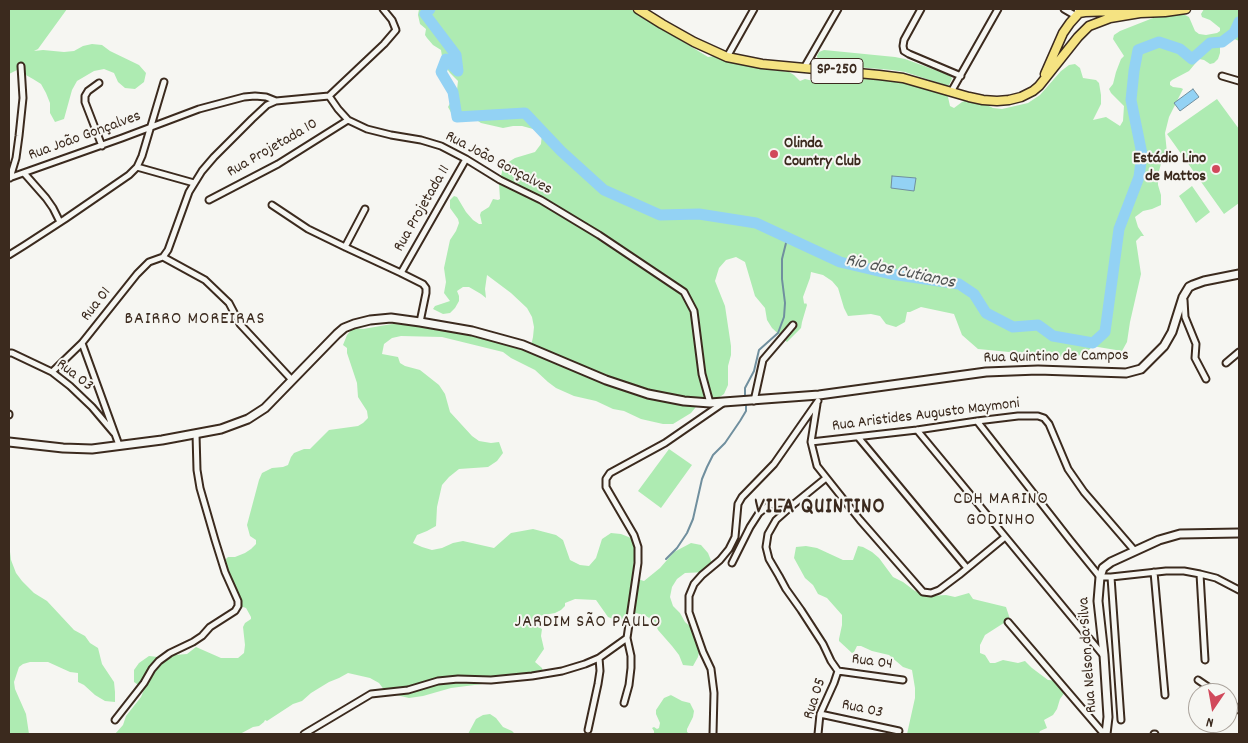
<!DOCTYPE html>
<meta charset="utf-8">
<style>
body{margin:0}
#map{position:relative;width:1248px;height:743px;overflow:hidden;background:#f6f6f2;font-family:Dekko,sans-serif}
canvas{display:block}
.frame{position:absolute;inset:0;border:10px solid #3b2a1e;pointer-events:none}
.north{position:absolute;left:1188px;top:683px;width:50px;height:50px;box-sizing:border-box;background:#f6f6f2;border:1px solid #aba49d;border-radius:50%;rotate:192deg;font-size:14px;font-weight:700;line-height:20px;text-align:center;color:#3b2a1e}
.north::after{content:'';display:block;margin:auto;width:18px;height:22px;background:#d1495b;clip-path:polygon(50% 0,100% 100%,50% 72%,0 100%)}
</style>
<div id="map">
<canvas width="1248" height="743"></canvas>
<div class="frame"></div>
<div class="north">N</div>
</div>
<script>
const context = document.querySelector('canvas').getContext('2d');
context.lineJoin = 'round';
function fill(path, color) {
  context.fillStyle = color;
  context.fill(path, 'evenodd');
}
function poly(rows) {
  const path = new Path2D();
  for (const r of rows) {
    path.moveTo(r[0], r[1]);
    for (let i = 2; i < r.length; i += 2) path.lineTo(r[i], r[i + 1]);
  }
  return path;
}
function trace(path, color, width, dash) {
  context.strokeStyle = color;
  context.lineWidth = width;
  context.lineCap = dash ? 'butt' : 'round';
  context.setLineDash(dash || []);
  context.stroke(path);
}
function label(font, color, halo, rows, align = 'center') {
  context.font = font + ' Dekko,sans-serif';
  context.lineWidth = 4;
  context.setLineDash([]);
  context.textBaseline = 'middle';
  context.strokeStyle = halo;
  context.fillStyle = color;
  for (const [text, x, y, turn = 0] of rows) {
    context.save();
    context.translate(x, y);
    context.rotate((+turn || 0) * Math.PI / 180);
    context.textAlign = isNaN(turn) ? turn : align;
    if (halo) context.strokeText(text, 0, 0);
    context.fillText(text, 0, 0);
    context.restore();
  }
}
fill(poly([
 [9,9,67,9,38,49,34,51,43,50,64,52,74,51,83,46,92,44,102,45,110,51,139,65,146,73,144,82,135,89,125,88,118,82,114,73,104,69,94,71,77,81,72,90,64,119,55,122,50,113,50,103,46,93,41,84,33,79,17,70,9,74],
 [419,9,630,9,708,57,715,56,771,70,789,72,794,75,800,81,805,79,813,81,839,75,864,71,942,90,948,97,950,106,954,108,962,102,967,100,979,101,993,108,1002,109,1028,103,1040,95,1061,71,1069,65,1075,64,1080,68,1083,78,1096,80,1099,83,1101,95,1101,104,1093,120,1106,117,1120,126,1123,121,1124,106,1111,93,1109,89,1113,84,1116,72,1121,59,1124,56,1113,39,1114,35,1120,31,1153,18,1177,14,1185,15,1189,17,1195,31,1199,34,1206,35,1217,33,1220,31,1220,28,1210,20,1202,17,1201,14,1204,9,1239,9,1239,41,1232,38,1224,39,1220,43,1220,53,1218,59,1214,63,1210,64,1204,60,1199,59,1189,71,1172,80,1170,82,1170,85,1173,87,1181,88,1183,89,1169,117,1165,133,1167,153,1163,156,1158,175,1158,185,1161,195,1161,205,1152,209,1143,211,1135,217,1138,227,1144,236,1141,236,1136,241,1141,274,1130,322,1127,342,1122,351,1092,346,1090,349,1081,355,1071,357,1042,356,1032,357,1009,352,978,349,962,335,954,314,921,307,910,312,907,312,905,322,896,327,886,324,880,316,871,314,848,316,844,308,838,288,832,281,823,275,811,272,810,278,803,297,804,303,805,304,806,303,807,305,802,322,801,328,787,342,772,328,767,320,765,308,755,296,745,262,736,257,726,260,719,268,715,281,725,306,731,346,731,355,728,366,728,385,724,394,715,400,704,397,691,413,673,424,663,424,641,419,624,411,613,409,596,401,574,396,556,388,548,382,535,370,511,358,503,352,442,337,401,336,392,338,384,344,382,354,398,357,400,363,405,366,420,370,439,385,445,394,450,412,472,436,479,441,491,443,499,442,503,453,497,461,488,467,459,469,449,477,442,485,437,507,436,526,427,531,417,535,413,543,422,547,432,550,442,548,453,543,463,541,494,548,511,533,533,529,556,535,563,540,570,560,580,565,589,566,596,558,602,539,611,533,621,534,631,538,636,547,633,568,634,578,644,581,660,568,674,552,691,543,701,545,708,553,712,563,706,572,685,573,677,579,672,587,670,597,673,606,680,613,685,622,693,629,700,647,698,657,693,666,683,665,679,655,672,646,658,630,654,621,646,616,636,613,618,621,608,617,596,600,575,599,565,603,565,606,561,610,555,613,539,616,535,618,533,621,534,625,542,629,541,636,544,649,535,662,542,668,543,672,538,677,531,680,506,681,451,688,423,696,409,698,392,694,385,691,379,683,370,678,348,673,339,678,329,682,311,693,302,701,293,704,267,721,265,720,264,722,259,726,253,727,240,734,115,734,123,725,126,716,141,697,145,687,146,684,140,686,134,682,134,670,139,663,149,656,158,657,160,662,175,655,187,654,196,647,221,658,238,658,244,653,245,645,243,627,245,623,251,619,251,617,246,608,243,607,235,609,233,608,238,592,225,569,226,559,228,557,235,557,245,553,251,549,256,544,256,540,250,536,247,525,259,480,262,473,272,468,283,467,288,465,291,457,294,453,304,449,310,449,329,430,358,426,363,423,368,418,367,411,358,397,357,383,347,353,347,348,343,345,347,335,353,328,363,329,392,324,422,325,531,346,533,337,534,327,532,317,527,308,511,293,487,275,485,289,486,298,481,294,469,287,463,287,457,291,459,296,459,301,455,308,450,313,443,314,433,309,435,306,450,301,444,293,446,282,444,268,450,240,456,231,459,223,458,219,450,208,450,200,454,196,457,197,466,212,473,220,479,224,482,224,480,215,481,212,489,207,493,199,498,200,500,199,499,184,502,172,502,166,515,158,535,152,541,144,542,133,533,129,522,126,513,126,503,128,481,123,472,117,453,116,448,107,457,90,458,81,450,73,443,63,441,50,433,45,427,38,425,35,426,29,420,24,418,15],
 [824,50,895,57,905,59,949,75,952,78,951,81,949,85,945,85,905,72,892,70,821,64,818,61,817,56,819,52],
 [1217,99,1239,129,1239,203,1224,214,1167,134],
 [1192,186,1210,212,1196,223,1179,196],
 [669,449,692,465,661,508,638,491],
 [9,544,11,560,16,573,22,581,34,593,47,601,74,630,85,636,90,643,98,648,102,664,114,682,115,692,115,702,105,701,95,695,84,685,78,682,78,673,70,672,48,662,30,662,23,664,19,667,14,682,15,689,26,714,29,734,9,734],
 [806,546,817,548,843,560,853,560,858,546,863,547,872,552,879,558,893,577,903,582,915,591,930,596,946,595,955,597,969,593,973,599,1006,607,1010,619,985,635,980,645,980,653,985,655,990,663,995,663,1003,660,1018,663,1025,661,1032,668,1048,680,1061,681,1065,692,1060,699,1057,709,1053,715,1044,720,1047,728,1040,731,1039,734,907,734,915,698,915,688,912,670,903,667,889,655,872,651,861,646,857,646,854,652,852,653,839,641,839,639,842,625,842,615,827,598,818,594,813,585,805,578,794,558,796,547],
 [669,694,682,701,690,703,694,711,693,717,687,729,687,732,690,734,654,734,654,731,652,728,654,727,657,729,659,728,660,723,656,714,656,710,664,698,671,695],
 [490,714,496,718,503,727,512,731,515,734,468,734,476,719,483,715]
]), '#aeebb2');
const water = poly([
 [1193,89,1199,97,1180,111,1174,103,1193,89],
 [892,176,916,178,914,191,891,188,892,176]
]);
fill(water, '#93d2f4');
trace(water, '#708f9e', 1);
trace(poly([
 [745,398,745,388,754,371,759,350,778,333,784,317,785,303,782,279,782,259,786,243,789,238],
 [666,559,677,548,687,533,693,519,702,479,707,467,713,455,725,443,740,421,746,411,746,403]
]), '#708f9e', 2);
trace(poly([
 [430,9,425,14,456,55,458,71,446,59,441,72,453,92,457,117,525,113,561,151,604,190,660,215,699,214,756,223,840,262,891,274,959,284,974,294,986,313,1013,327,1038,325,1053,336,1093,343,1105,332,1119,229,1139,177,1142,154,1131,100,1134,71,1138,50,1159,42,1180,49,1192,59,1210,43,1222,42,1234,33,1239,22]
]), '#93d2f4', 11);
const street = poly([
 [921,9,904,40,903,46,904,51,909,54,961,76],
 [1064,9,1076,16,1078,9],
 [727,57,754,9],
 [804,68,838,9],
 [1222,76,1239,81],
 [99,83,88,91,85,96,85,102,102,146],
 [951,92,998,9],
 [329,96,338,109,348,120,367,129,391,135,421,140,441,146,466,159,500,180,541,200,599,235,684,292,694,311,702,374,710,403],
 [329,96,384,44,396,30,392,20,383,9],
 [276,101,267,105,252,119,214,157,202,171,189,192,168,250,163,257,205,280,229,303,240,324,292,380],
 [137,167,194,183],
 [24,173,46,198,53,208,60,222],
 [9,178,122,138,199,109,244,97,255,96,266,97,276,101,329,96],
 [10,178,16,158,19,136,23,98,21,66],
 [209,200,278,164,348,120],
 [272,205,308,229,345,247,401,273,423,284,426,288,426,293,420,322],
 [345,247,365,209],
 [9,255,25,245,65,219,129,175,137,167,142,156,164,82],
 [401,273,466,159],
 [1184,300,1185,317,1196,344,1195,358,1206,379],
 [82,343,119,445],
 [9,353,12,353,52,372,70,386,92,407,114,433],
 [1226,363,1239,352],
 [52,372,82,343,137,274,149,262,163,257],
 [754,401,763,360,793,325],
 [817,404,811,442,817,466,860,520,923,592,931,593,939,590,959,575,1005,537],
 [9,414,9,415],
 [977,421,1070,540,1100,577,1111,577,1166,571,1184,571,1200,574,1216,578,1239,590],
 [917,430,1103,655],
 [858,437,967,568],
 [811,442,917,430,977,421,1018,416,1038,416,1044,418,1049,424,1068,469,1084,492,1134,550],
 [826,478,794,504,776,520,768,534,766,547,769,559,779,576,786,589,801,610,823,644,831,661,838,671],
 [732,563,750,527,759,513,769,505,780,503,794,504],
 [1154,572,1165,695],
 [1200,574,1205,660],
 [1111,577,1121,720],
 [1008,622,1104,734],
 [838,671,903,680],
 [1198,680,1217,693],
 [1228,701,1239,710],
 [624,703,629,685,631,668,631,656,627,638],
 [820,714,899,731],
 [115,720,144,683,152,669,159,661,170,653,193,642,202,636,210,627,235,611,238,606,238,601,225,572,215,540,200,488,197,470,196,434],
 [588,730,598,684,600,671,599,658],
 [304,734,371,694,408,690,438,681,458,679,491,680,532,676,562,671,585,664,599,658,627,638,638,563,638,547,634,535,606,487,606,479,610,473,665,443,723,403],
 [713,734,714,693,711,669,703,652,689,612,689,596,694,584,702,575,720,560,729,549,735,537,738,504,742,497,774,464,818,401],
 [818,734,820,714,834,683,838,671],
 [1154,734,1155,734]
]);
const secondary = poly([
 [9,442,63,448,92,449,162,440,221,429,248,419,265,408,337,334,344,328,354,324,370,320,391,318,420,322,472,331,523,345,606,380,648,394,684,401,710,403,819,395,986,372,1038,370,1126,373,1141,369,1164,346,1172,332,1183,297,1189,287,1193,285,1204,281,1239,274],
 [1106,734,1108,717,1104,655,1098,601,1100,577,1103,568,1111,562,1159,540,1180,534,1239,533]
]);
const primary = poly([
 [638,9,662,24,694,42,727,57,762,64,879,75,903,78,969,97,983,100,997,101,1009,100,1021,97,1033,91,1039,86,1078,37,1089,26,1110,18,1140,13],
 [1045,74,1063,33,1070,23,1079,13,1085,12,1115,11,1140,13,1165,12,1186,9]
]);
trace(street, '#3b2a1e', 9);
trace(secondary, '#3b2a1e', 11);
trace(primary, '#3b2a1e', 11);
trace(street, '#f6f6f2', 5);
trace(secondary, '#f6f6f2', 7);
trace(primary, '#f5e382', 8);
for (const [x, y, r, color] of [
 [774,154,5,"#d1495b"],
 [1216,169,5,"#d1495b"]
]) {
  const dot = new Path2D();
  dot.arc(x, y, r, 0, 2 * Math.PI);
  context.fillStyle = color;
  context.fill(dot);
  trace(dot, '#f6f6f2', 2);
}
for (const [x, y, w] of [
 [837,71,52]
]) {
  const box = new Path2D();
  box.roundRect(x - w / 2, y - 12.5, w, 25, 4);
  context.fillStyle = '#f6f6f2';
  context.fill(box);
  trace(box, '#3b2a1e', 1);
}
label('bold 15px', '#3b2a1e', null, [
 ["SP-250",837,71]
]);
label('16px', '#3b2a1e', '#f6f6f2', [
 ["Rua João Gonçalves",85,137,-20],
 ["Rua Projetada 10",273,149,-30],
 ["Rua João Gonçalves",498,164,28],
 ["Rua Projetada 11",423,209,-60],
 ["Rua 01",97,305,-52],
 ["Rua Quintino de Campos",1056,358,-1],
 ["Rua 03",74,376,38],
 ["Rua Aristides Augusto Maymoni",926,416,-7],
 ["Rua Nelson da Silva",1089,655,-94],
 ["Rua 04",872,663,8],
 ["Rua 05",816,699,-72],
 ["Rua 03",862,710,12]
]);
label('bold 16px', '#3b2a1e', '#f6f6f2', [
 ["Olinda",784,145],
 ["Country Club",784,163],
 ["Estádio Lino",1206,160,"right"],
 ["de Mattos",1206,178,"right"]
], 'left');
label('italic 18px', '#515454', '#f6f6f2', [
 ["Rio dos Cutianos",900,273,12]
]);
context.letterSpacing = '1px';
label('18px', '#3b2a1e', '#f6f6f2', [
 ["BAIRRO MOREIRAS",195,321],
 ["CDH MARINO",1001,501],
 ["GODINHO",1001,522],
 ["JARDIM SÃO PAULO",588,624]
]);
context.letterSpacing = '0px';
context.letterSpacing = '1px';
label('bold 21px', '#3b2a1e', '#f6f6f2', [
 ["VILA QUINTINO",820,509]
]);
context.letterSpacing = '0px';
</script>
